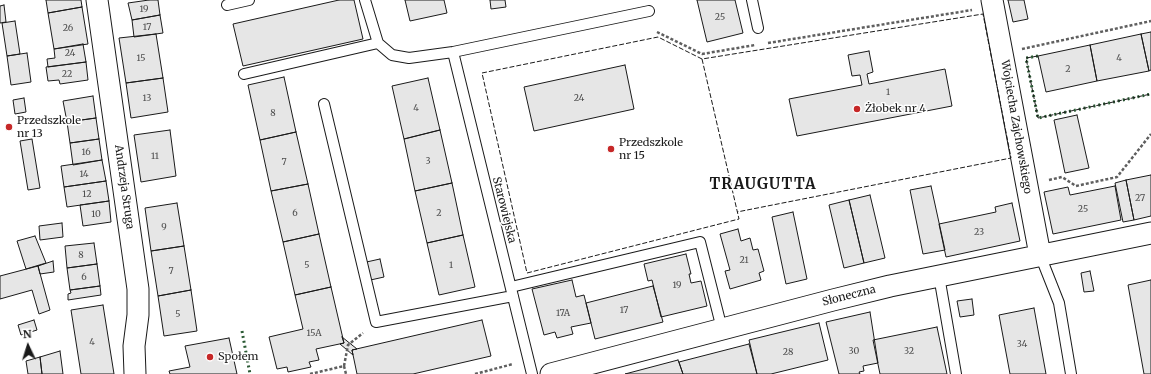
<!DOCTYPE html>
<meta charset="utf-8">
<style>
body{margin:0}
#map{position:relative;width:1151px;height:374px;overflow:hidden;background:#fff;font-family:Merriweather,serif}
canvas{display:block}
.north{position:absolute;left:8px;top:326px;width:40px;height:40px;-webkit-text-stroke:3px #fff;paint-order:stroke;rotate:356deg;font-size:11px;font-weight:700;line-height:16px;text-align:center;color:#1a1a1a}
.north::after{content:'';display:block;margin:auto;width:14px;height:18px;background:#1a1a1a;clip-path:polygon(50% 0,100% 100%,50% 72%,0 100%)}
</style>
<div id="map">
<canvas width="1151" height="374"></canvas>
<div class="north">N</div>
</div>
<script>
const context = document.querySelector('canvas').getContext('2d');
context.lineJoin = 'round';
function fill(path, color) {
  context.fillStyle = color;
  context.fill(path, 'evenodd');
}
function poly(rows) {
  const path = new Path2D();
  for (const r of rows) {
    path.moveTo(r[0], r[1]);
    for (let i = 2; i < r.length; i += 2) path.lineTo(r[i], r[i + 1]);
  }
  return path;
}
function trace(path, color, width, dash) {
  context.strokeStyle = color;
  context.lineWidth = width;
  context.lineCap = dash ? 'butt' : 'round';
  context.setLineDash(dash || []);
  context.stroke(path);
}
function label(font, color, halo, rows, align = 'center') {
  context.font = font + ' Merriweather,serif';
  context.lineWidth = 3;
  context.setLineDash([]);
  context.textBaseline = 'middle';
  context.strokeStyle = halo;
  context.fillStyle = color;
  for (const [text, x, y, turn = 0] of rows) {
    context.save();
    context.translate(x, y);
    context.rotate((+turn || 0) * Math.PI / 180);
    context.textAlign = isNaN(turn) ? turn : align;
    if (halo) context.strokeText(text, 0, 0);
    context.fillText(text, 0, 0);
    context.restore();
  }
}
const building = poly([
 [46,0,81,0,82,7,48,13,46,0],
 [149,0,158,0,160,15,132,20,128,3,149,0],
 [339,0,354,0,363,39,243,66,233,24,339,0],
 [405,0,444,0,447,13,410,21,405,0],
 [490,0,505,0,506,7,491,9,490,0],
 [697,0,735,0,743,33,707,42,697,0],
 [1008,0,1024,0,1028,19,1013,22,1008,0],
 [4,5,6,22,0,23,0,6,4,5],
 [82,7,88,44,54,49,48,13,82,7],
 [160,15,163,33,134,37,132,20,160,15],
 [15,21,20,54,7,56,2,23,15,21],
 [1151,32,1151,70,1149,71,1141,34,1151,32],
 [156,34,163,78,126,83,119,38,156,34],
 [1141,34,1149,71,1097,81,1090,45,1141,34],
 [83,44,86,62,48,67,47,59,55,58,54,49,83,44],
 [1090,45,1097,81,1046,92,1038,56,1090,45],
 [869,51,873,72,867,74,869,84,945,69,952,106,797,136,789,99,862,85,860,75,852,76,848,55,869,51],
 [27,53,31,82,11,85,7,56,27,53],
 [86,62,88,80,60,84,59,80,48,81,46,67,86,62],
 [625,65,634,109,534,131,524,87,625,65],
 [284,77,296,132,260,140,248,85,284,77],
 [163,78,168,112,131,118,126,83,163,78],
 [428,78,440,130,404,139,392,86,428,78],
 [93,96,96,118,67,122,63,101,93,96],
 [24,98,26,112,15,114,13,100,24,98],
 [1077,115,1089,168,1065,173,1054,120,1077,115],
 [96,118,99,139,70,143,67,122,96,118],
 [170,130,176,176,141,182,134,135,170,130],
 [440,130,452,183,415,191,404,139,440,130],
 [296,132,308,184,271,191,260,140,296,132],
 [32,139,40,188,28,190,20,141,32,139],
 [99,139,102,160,73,165,70,143,99,139],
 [102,160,106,181,64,187,61,166,102,160],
 [1151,175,1151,216,1134,220,1126,180,1151,175],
 [1126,180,1134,220,1123,222,1115,183,1126,180],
 [106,181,109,201,67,207,64,187,106,181],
 [452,183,463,235,427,243,415,191,452,183],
 [308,184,319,234,283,242,271,191,308,184],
 [931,186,945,250,923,254,910,190,931,186],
 [1115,186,1121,220,1053,234,1044,192,1068,187,1070,195,1115,186],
 [870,195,885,258,864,263,849,200,870,195],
 [849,200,864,263,844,268,829,205,849,200],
 [109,201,111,222,83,226,80,205,109,201],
 [177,203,184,246,151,251,145,208,177,203],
 [1012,203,1020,241,946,257,939,224,996,212,995,207,1012,203],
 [793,212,807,279,786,284,772,217,793,212],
 [62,223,63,237,40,240,39,226,62,223],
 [738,229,741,241,750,238,753,250,758,249,764,271,759,273,761,280,730,289,725,271,730,270,720,234,738,229],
 [319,234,331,287,295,295,283,242,319,234],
 [463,235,475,287,439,295,427,243,463,235],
 [35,236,46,263,26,269,17,241,35,236],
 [94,243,97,264,67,268,65,246,94,243],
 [184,246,191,290,158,296,151,251,184,246],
 [686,254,691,274,689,274,691,283,701,281,707,306,661,317,652,280,648,281,644,264,686,254],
 [380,259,384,277,366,281,362,263,380,259],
 [53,261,54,272,40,274,38,266,53,261],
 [97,264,100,286,70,290,67,268,97,264],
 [38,266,50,310,39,314,32,290,0,299,0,276,38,266],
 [1090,271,1094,291,1084,292,1081,273,1090,271],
 [572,280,576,297,584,295,591,323,571,327,573,334,557,338,555,332,544,335,532,289,572,280],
 [1151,280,1151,374,1144,374,1128,285,1151,280],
 [100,286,101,295,68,300,68,294,71,293,70,290,100,286],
 [653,286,663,322,595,339,586,303,653,286],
 [331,287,344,343,316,349,319,360,309,362,311,367,288,372,287,367,277,369,269,337,303,329,295,295,331,287],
 [191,290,197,331,164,336,158,296,191,290],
 [972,299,974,315,960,317,957,301,972,299],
 [103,305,114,374,81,374,71,310,103,305],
 [1034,308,1046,374,1010,374,999,315,1034,308],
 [870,312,878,363,863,366,864,371,859,372,860,374,839,374,826,322,870,312],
 [34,320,37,330,21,335,18,325,34,320],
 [482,320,491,356,413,374,357,374,352,350,482,320],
 [819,323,828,360,771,374,757,374,749,340,819,323],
 [937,327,947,374,880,374,873,340,937,327],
 [342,337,357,349,352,350,353,355,340,344,344,343,342,337],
 [229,338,237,374,170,374,169,371,190,367,185,346,229,338],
 [749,344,757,374,683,374,679,362,749,344],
 [60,351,63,374,42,374,40,357,60,351],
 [40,357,42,374,28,374,26,361,40,357],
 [678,360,683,374,625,374,678,360]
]);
fill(building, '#e6e6e6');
trace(building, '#1a1a1a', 1);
const service = poly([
 [365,0,378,43,392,55,409,58,453,52,649,11],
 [752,0,758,28],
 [227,5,249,0],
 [453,52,532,374],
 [244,74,378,43],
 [324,104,376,322,513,296],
 [1040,255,1059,303,1071,374],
 [939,276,956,374],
 [511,287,700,242,722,329]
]);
const minor = poly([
 [97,0,138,289,138,315,134,346,135,374],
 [992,0,1040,255],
 [551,374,833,300,890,286,1151,233]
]);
trace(service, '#1a1a1a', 12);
trace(minor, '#1a1a1a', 23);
trace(poly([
 [657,32,702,54,755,45],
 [768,43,972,10],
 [1022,49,1151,21],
 [1049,180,1062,177,1076,186,1117,177,1151,134],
 [344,366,346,374],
 [310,374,344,366,348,345,363,333],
 [475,374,513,364]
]), '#5f5f5f', 2.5, [3, 2]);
trace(service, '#fff', 10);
trace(minor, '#fff', 21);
trace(poly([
 [1038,56,1026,58,1038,118,1151,94],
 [242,331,250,374]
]), '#2b5a34', 3, [2, 3]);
trace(poly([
 [1038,56,1026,58,1038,118,1151,94],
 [702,59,739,219,527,273,482,73,658,37,702,59,983,14,1011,158,737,212]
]), '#1a1a1a', 1, [5, 2]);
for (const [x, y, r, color] of [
 [857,109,4,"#c62828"],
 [9,127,4,"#c62828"],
 [611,149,4,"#c62828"],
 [210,357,4,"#c62828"]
]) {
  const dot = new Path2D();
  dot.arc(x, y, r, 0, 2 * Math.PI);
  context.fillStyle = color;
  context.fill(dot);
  trace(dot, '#fff', 1.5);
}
label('9px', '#4d4d4d', null, [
 ["19",144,9],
 ["25",720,17],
 ["17",147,27],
 ["26",68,28],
 ["24",70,53],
 ["15",141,58],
 ["4",1119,58],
 ["2",1068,69],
 ["22",67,74],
 ["1",888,92],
 ["13",147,98],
 ["24",579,98],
 ["4",416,108],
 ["8",273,113],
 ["16",86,152],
 ["11",155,156],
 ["3",428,161],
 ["7",284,162],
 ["14",84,174],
 ["12",87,194],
 ["27",1140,198],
 ["25",1083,209],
 ["6",295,213],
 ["2",439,213],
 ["10",96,214],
 ["9",164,227],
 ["23",979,232],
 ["8",81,255],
 ["21",744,260],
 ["5",307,265],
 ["1",451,265],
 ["7",171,271],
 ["6",84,277],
 ["19",677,285],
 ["17",624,310],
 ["17A",563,313],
 ["5",178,314],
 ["15A",314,333],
 ["4",92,342],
 ["34",1022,344],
 ["30",854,351],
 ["32",909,351],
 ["28",788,352]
]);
label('11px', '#1a1a1a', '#fff', [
 ["Żłobek nr 4",865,109],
 ["Przedszkole",17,121],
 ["nr 13",17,134],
 ["Przedszkole",619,143],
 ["nr 15",619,156],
 ["Społem",218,357]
], 'left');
label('11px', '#1a1a1a', '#fff', [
 ["Wojciecha Zajchowskiego",1016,127,80],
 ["Andrzeja Struga",124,187,82],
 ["Starowiejska",504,210,76],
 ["Słoneczna",849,296,-14]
]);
context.letterSpacing = '1px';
label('bold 15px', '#1a1a1a', '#fff', [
 ["TRAUGUTTA",763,185]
]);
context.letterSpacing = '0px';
</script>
